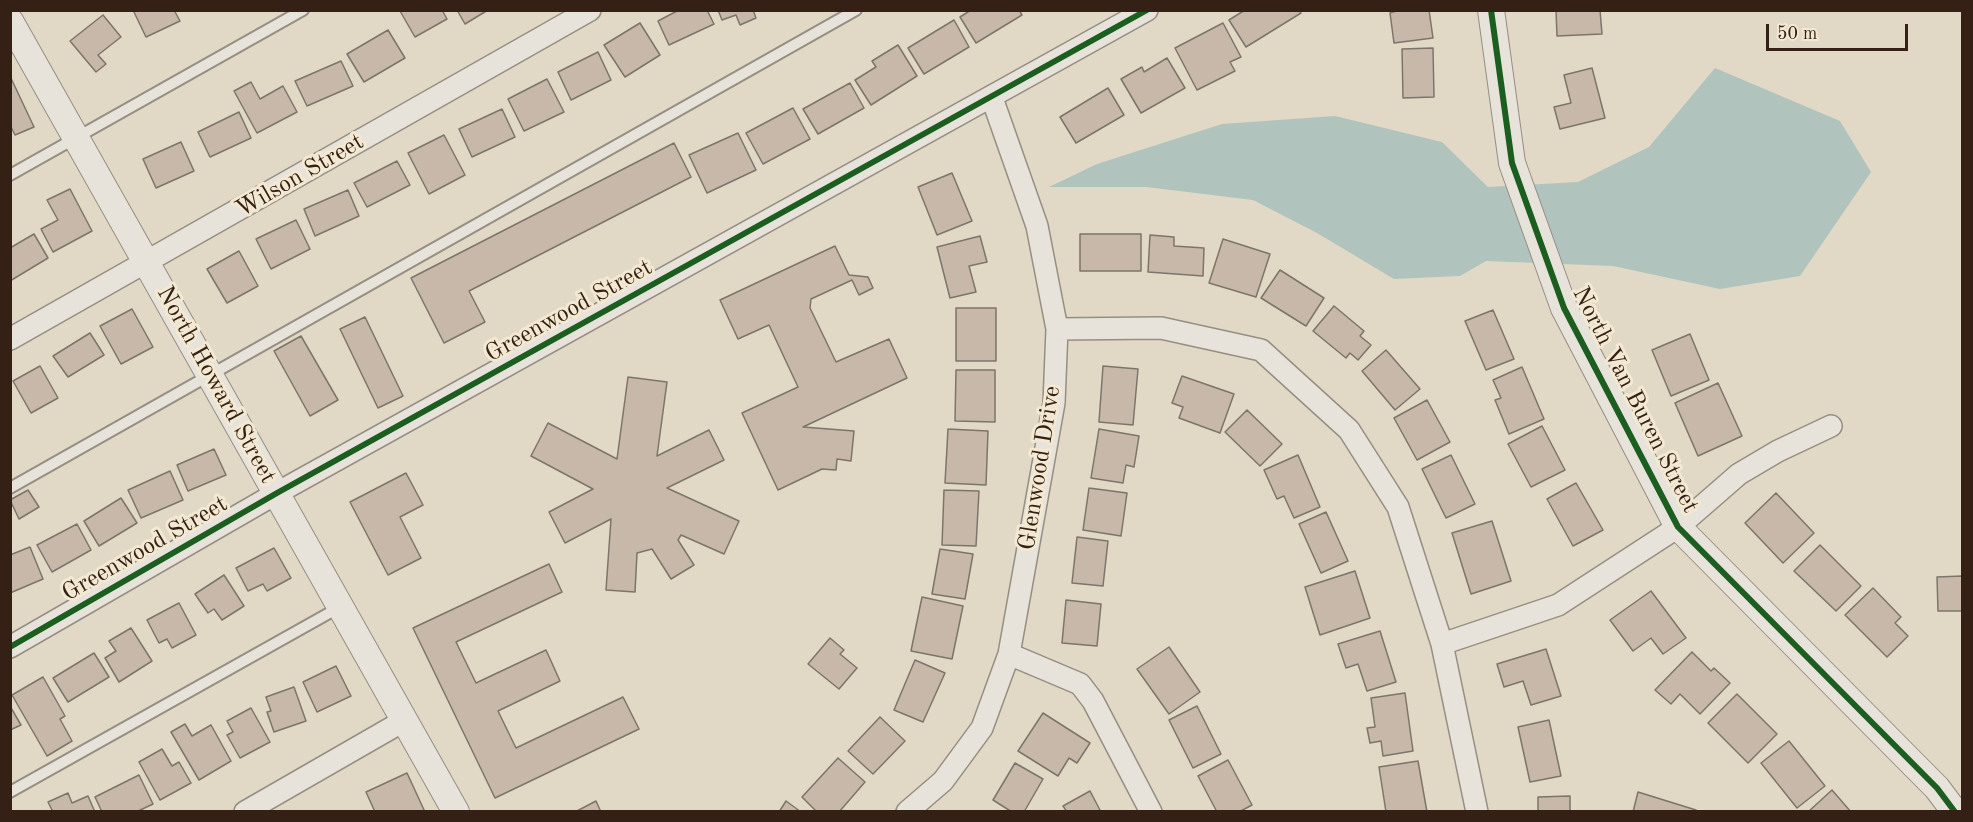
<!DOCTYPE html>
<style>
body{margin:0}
#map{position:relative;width:1973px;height:822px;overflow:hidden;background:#e1d9c6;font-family:"Old Standard TT",serif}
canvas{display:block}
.frame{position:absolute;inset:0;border:12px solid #342015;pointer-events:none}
.scale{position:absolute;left:1766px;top:24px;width:142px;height:27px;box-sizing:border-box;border:3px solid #342015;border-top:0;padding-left:8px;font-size:18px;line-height:21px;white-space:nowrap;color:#342015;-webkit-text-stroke:4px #f3e9d2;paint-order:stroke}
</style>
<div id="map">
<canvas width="1973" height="822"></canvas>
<div class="frame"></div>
<div class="scale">50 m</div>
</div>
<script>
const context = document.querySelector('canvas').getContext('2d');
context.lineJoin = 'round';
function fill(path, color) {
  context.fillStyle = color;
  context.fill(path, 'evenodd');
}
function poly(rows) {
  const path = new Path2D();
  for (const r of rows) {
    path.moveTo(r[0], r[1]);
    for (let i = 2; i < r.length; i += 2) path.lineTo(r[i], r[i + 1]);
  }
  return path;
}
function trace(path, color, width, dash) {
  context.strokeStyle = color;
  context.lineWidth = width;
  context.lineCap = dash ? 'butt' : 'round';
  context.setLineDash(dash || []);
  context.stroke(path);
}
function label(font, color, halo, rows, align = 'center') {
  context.font = font + ' "Old Standard TT",serif';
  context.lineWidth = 6;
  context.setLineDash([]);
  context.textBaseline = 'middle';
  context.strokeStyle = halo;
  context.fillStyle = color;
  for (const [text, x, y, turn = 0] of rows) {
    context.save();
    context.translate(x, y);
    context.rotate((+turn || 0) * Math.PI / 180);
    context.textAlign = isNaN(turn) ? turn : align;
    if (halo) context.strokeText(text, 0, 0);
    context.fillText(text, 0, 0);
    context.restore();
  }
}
fill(poly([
 [1715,68,1840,121,1871,172,1800,276,1720,289,1613,266,1486,261,1460,276,1394,279,1317,233,1253,200,1146,187,1049,187,1097,164,1222,124,1335,116,1442,142,1488,187,1578,182,1649,147]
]), '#b1c3bd');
const building = poly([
 [133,10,174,10,180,21,146,37,133,10],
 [442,10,447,19,415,37,400,11,442,10],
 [457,10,488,10,465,24,457,10],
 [679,10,707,10,714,24,669,45,658,21,679,10],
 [718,10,753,10,756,18,740,25,736,15,722,20,718,10],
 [971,10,1019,10,1022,15,976,43,960,17,971,10],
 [1245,10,1299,10,1301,13,1246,47,1229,20,1245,10],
 [1399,10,1429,10,1433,38,1394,43,1390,13,1399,10],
 [1556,10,1600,10,1602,34,1557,36,1556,10],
 [103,15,121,37,98,55,106,64,96,72,70,41,103,15],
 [954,20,969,47,924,74,908,48,954,20],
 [640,23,660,55,625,77,604,45,640,23],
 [1223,23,1241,57,1230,62,1235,71,1197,90,1175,48,1223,23],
 [388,30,405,58,364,82,347,54,388,30],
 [898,45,917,76,871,105,855,80,876,67,872,61,898,45],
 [1433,48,1434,97,1403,98,1402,49,1433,48],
 [598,52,611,80,571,100,558,72,598,52],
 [1167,58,1185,88,1141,113,1121,79,1142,67,1144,72,1167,58],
 [341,61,353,86,307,106,295,81,341,61],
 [1592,68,1605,118,1560,129,1554,107,1571,103,1564,75,1592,68],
 [10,76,34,127,15,135,10,125,10,76],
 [547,79,564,112,524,131,508,99,547,79],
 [251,82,260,99,283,86,297,112,257,133,234,91,251,82],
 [850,83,864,108,818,134,803,109,850,83],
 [1108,88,1124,115,1076,143,1060,117,1108,88],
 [793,108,810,139,763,164,746,133,793,108],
 [502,109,515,137,472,157,459,129,502,109],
 [239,112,251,138,210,157,198,132,239,112],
 [738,133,756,170,707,193,689,155,738,133],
 [444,135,465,175,429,194,408,153,444,135],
 [181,142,194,171,156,188,143,159,181,142],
 [674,143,691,177,469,291,485,322,444,343,411,278,674,143],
 [397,161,410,185,367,207,354,183,397,161],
 [952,173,972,221,937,235,918,187,952,173],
 [70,189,92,231,53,252,41,229,58,220,47,200,70,189],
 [348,190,359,216,315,236,304,209,348,190],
 [296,220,310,249,271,269,256,239,296,220],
 [34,234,48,258,10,281,10,248,34,234],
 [1080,234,1141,234,1141,271,1080,271,1080,234],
 [1150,235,1174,237,1174,246,1204,248,1203,276,1148,272,1150,235],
 [980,236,987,262,969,266,976,292,950,298,937,247,980,236],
 [1223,239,1270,254,1256,297,1209,283,1223,239],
 [835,246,849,275,868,277,873,288,859,295,852,280,811,299,810,308,836,362,889,339,907,378,803,427,854,431,851,461,837,459,836,470,822,469,778,490,742,413,798,387,769,325,738,339,720,300,835,246],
 [239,251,258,286,227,303,207,269,239,251],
 [1280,270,1324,298,1306,326,1261,298,1280,270],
 [1334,306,1364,331,1360,336,1371,345,1358,360,1350,353,1346,358,1313,331,1334,306],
 [956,308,996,308,996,361,956,361,956,308],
 [132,309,153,347,121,364,100,326,132,309],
 [1493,310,1514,359,1486,370,1465,321,1493,310],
 [365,317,403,396,378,408,340,329,365,317],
 [90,333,104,355,68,377,53,356,90,333],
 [1690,334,1709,380,1671,396,1652,350,1690,334],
 [301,336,338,400,310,416,274,351,301,336],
 [1386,350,1420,389,1395,410,1362,371,1386,350],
 [40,366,58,398,31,413,13,381,40,366],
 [1103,366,1138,369,1133,425,1099,422,1103,366],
 [1522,367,1544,419,1509,434,1495,400,1501,398,1493,380,1522,367],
 [956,370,995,370,995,422,955,421,956,370],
 [1182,376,1234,394,1220,433,1179,418,1183,407,1172,403,1182,376],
 [628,377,667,382,657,456,709,430,724,460,667,488,739,521,724,554,681,535,678,540,694,565,671,579,652,549,637,553,635,592,606,590,611,519,565,543,549,512,593,489,531,456,548,423,617,459,628,377],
 [1718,383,1742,436,1698,456,1675,403,1718,383],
 [1427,400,1450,442,1417,460,1394,418,1427,400],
 [1247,410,1282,444,1260,466,1225,432,1247,410],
 [1542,426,1565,470,1531,487,1508,444,1542,426],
 [948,429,988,431,986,485,945,483,948,429],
 [1099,429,1139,436,1134,467,1126,465,1123,483,1091,478,1099,429],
 [214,449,226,475,188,491,177,465,214,449],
 [1298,455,1320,507,1294,518,1284,496,1277,499,1264,470,1298,455],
 [1451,455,1475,504,1446,518,1422,469,1451,455],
 [170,471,183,500,141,518,128,490,170,471],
 [406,473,423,505,400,517,421,558,388,575,350,502,406,473],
 [1576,483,1603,530,1573,546,1547,499,1576,483],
 [1089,488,1127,493,1121,536,1083,530,1089,488],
 [28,490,39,507,19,519,10,500,28,490],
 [944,490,979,491,976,546,942,545,944,490],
 [1776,493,1814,533,1783,563,1745,523,1776,493],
 [121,498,137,523,99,546,84,521,121,498],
 [1326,512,1348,561,1321,573,1299,524,1326,512],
 [1492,521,1511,581,1471,594,1452,533,1492,521],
 [77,524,91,550,52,572,37,545,77,524],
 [1077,537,1108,541,1103,586,1072,583,1077,537],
 [1820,545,1861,586,1836,611,1794,571,1820,545],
 [30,547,43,579,10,593,10,555,30,547],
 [274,548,291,578,267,591,263,584,248,591,236,568,274,548],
 [940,549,973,554,965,599,932,594,940,549],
 [549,564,562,592,456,642,476,683,546,650,560,681,498,711,516,748,623,697,639,729,495,798,413,628,549,564],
 [1355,571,1370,618,1320,635,1305,587,1355,571],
 [224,575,244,606,222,620,214,609,208,613,195,594,224,575],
 [1962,576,1962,611,1938,611,1937,577,1962,576],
 [1873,588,1901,617,1895,623,1908,636,1887,657,1845,615,1873,588],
 [1651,591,1686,638,1663,654,1651,638,1633,651,1610,620,1651,591],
 [922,597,963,606,952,659,911,651,922,597],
 [1066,600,1101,604,1097,646,1062,643,1066,600],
 [179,603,196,635,172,648,167,639,159,643,147,620,179,603],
 [131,628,152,661,119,682,105,658,116,651,109,641,131,628],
 [1380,631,1396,682,1367,691,1358,664,1346,668,1338,644,1380,631],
 [830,638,844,650,840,654,857,668,839,689,808,664,830,638],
 [1169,647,1200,692,1169,714,1137,669,1169,647],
 [1546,649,1561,696,1531,705,1523,681,1504,687,1497,664,1546,649],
 [1692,652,1711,671,1714,668,1730,683,1700,714,1680,694,1671,704,1655,690,1692,652],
 [94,653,109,677,68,702,53,678,94,653],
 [915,660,945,673,923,722,894,710,915,660],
 [336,666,351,696,317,712,303,682,336,666],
 [43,677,65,716,60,719,72,741,47,756,12,695,43,677],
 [294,687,306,721,274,732,267,712,271,711,266,697,294,687],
 [1405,693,1413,751,1383,756,1381,741,1370,743,1367,728,1375,727,1371,698,1405,693],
 [1737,694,1777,734,1748,763,1708,723,1737,694],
 [10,706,21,725,10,730,10,706],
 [1197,706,1221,754,1193,768,1169,720,1197,706],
 [251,708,270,742,240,758,227,735,233,732,227,721,251,708],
 [1043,713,1090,743,1077,763,1069,758,1058,776,1018,751,1043,713],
 [880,717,905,741,873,774,848,751,880,717],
 [1549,720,1561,776,1530,782,1518,727,1549,720],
 [185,724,192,736,211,725,231,761,199,780,171,732,185,724],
 [1789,741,1825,786,1797,808,1761,763,1789,741],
 [162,749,172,766,179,762,191,783,160,800,139,762,162,749],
 [838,758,865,782,839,812,817,812,802,797,838,758],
 [1228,760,1252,805,1239,812,1217,812,1198,776,1228,760],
 [1418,761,1427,812,1386,812,1379,767,1418,761],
 [1015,763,1043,779,1024,812,1012,812,993,800,1015,763],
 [407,773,425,812,375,812,366,792,407,773],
 [139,775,153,804,136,812,102,812,95,797,139,775],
 [1832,790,1851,812,1808,812,1832,790],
 [1090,791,1101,812,1067,812,1063,806,1090,791],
 [1638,792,1696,810,1696,812,1633,812,1638,792],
 [68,793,72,803,88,796,95,812,53,812,48,802,68,793],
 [1570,796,1570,812,1538,812,1538,797,1570,796],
 [596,801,601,812,575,812,596,801],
 [786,801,801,812,779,812,786,801]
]);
fill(building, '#c8b8aa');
trace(building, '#7c756a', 1.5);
const service = poly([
 [10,175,303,10],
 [10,488,856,10],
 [10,792,340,607]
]);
const minor = poly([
 [1057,329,1161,328,1261,350,1349,430,1398,507,1442,644,1477,812],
 [10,339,590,10],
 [1442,644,1558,605,1678,527,1739,474,1778,451,1831,426],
 [10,647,277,493,1147,10],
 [1009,654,1080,684,1093,701,1151,812],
 [245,812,405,720],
 [907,812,943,781,982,728,1009,654,1054,403,1057,329,1037,226,992,98]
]);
const tertiary = poly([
 [1491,10,1512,163,1564,308,1678,527,1937,788,1955,812],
 [10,21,456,812]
]);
trace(service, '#958e82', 14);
trace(minor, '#958e82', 24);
trace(tertiary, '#958e82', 28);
trace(service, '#e7e3da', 10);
trace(minor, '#e7e3da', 21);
trace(tertiary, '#e7e3da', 26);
trace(poly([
 [1491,10,1512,163,1564,308,1678,527,1937,788,1955,812],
 [10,647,277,493,1147,10]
]), '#1b5e20', 6);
label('24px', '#342015', '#f3e9d2', [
 ["Wilson Street",300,176,-30],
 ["Greenwood Street",569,311,-29],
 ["North Howard Street",216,385,61],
 ["North Van Buren Street",1635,400,63],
 ["Glenwood Drive",1040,468,-81],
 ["Greenwood Street",145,549,-30]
]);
</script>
